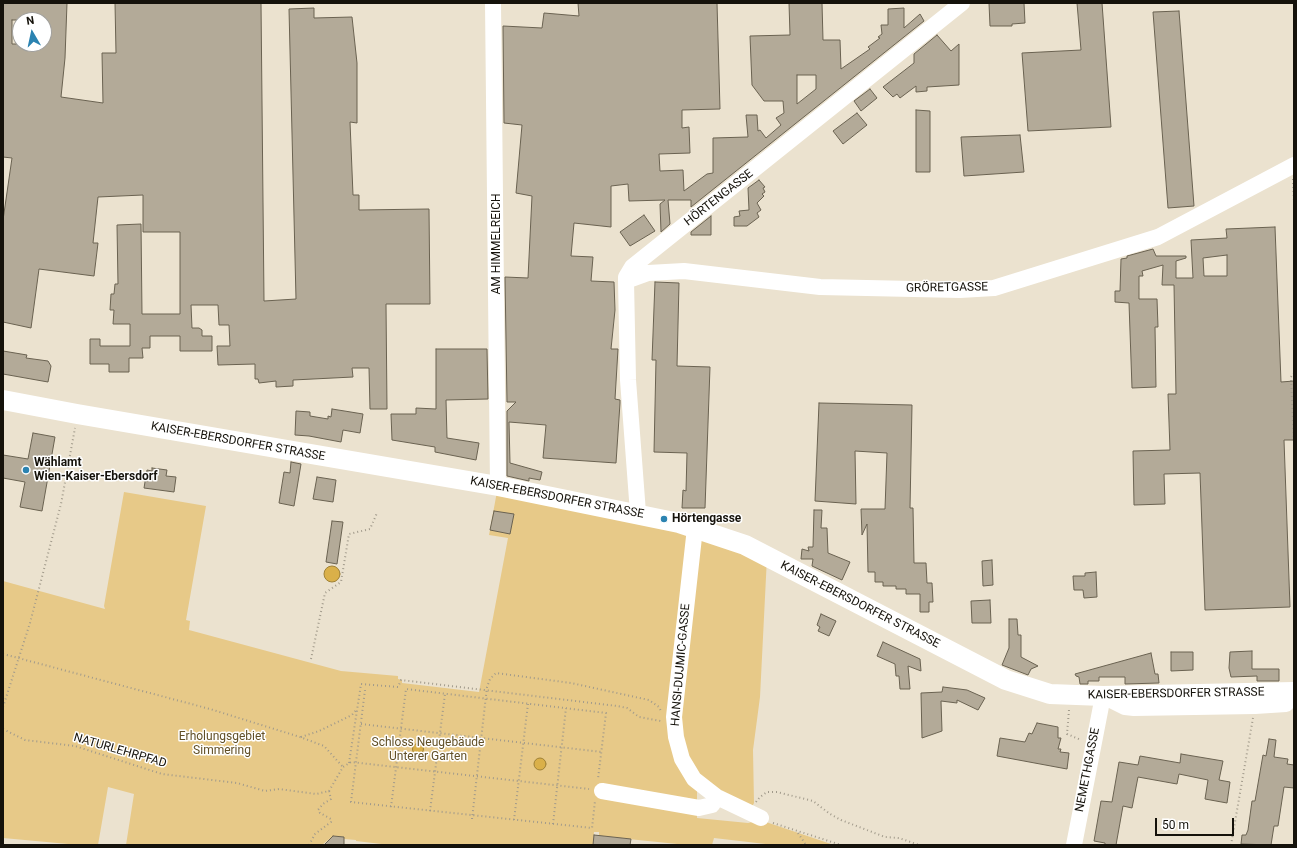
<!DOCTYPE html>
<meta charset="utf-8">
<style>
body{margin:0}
#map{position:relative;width:1297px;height:848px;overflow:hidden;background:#ebe2cf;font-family:Roboto,sans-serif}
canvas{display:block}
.frame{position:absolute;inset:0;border:4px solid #15120b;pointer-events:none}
.north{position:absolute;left:12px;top:12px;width:40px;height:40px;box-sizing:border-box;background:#fff;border:1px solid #a1a09d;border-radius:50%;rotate:351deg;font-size:11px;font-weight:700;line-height:16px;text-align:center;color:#15120b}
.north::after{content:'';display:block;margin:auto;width:14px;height:18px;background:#2b83b1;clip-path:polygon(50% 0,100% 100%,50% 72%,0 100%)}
.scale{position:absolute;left:1155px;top:818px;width:79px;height:18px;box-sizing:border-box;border:2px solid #15120b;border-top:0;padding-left:5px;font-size:12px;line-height:14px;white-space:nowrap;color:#15120b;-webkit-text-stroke:3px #fff;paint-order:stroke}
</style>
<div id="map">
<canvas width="1297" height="848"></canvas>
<div class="frame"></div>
<div class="north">N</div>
<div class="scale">50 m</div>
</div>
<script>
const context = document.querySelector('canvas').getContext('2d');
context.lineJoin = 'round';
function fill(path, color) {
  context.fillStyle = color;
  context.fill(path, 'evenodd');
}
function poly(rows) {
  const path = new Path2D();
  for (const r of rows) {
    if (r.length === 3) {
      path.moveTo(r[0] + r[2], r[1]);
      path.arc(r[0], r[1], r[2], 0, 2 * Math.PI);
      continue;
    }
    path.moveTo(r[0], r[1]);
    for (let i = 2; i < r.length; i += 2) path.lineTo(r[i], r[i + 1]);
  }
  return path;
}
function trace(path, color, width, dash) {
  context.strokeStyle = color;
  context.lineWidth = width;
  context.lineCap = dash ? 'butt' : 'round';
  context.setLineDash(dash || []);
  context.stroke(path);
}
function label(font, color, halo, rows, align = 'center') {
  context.font = font + ' Roboto,sans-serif';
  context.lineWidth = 3;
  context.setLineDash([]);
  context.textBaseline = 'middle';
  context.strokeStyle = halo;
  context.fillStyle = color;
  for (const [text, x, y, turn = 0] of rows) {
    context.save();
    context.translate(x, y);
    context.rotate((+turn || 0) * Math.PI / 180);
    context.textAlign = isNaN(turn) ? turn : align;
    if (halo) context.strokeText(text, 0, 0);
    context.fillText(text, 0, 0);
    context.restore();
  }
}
fill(poly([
 [498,486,638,513,767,557,760,697,753,750,754,803,751,809,697,790,697,818,748,823,760,820,834,845,774,845,714,838,712,845,687,845,599,836,599,832,594,832,593,845,390,845,356,841,356,840,344,839,344,837,333,836,322,845,126,845,134,794,108,787,98,845,79,845,3,838,3,581,105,609,104,606,124,492,206,506,186,620,190,621,189,630,341,671,398,676,398,679,402,680,402,683,479,692,508,538,489,535]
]), '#e7c988');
const water = poly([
 [332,574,8],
 [418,749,5.5],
 [540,764,6]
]);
fill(water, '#dab049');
trace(water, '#9f8136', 1);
const building = poly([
 [3,3,67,3,65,58,61,97,103,103,102,53,116,53,115,3,261,3,264,301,296,299,289,9,314,8,314,18,352,17,357,63,357,123,350,122,353,195,359,195,359,210,429,209,430,304,386,304,387,409,370,409,369,368,352,368,353,377,293,380,293,386,276,387,276,381,259,383,258,379,255,379,255,364,218,365,217,346,230,346,229,325,219,325,218,305,191,305,192,328,199,328,202,330,202,336,212,336,212,351,180,351,180,336,150,336,150,348,142,348,143,358,129,358,129,372,109,372,109,364,90,364,90,339,100,339,100,346,130,346,130,324,113,324,114,310,110,310,111,294,114,294,115,284,118,284,117,225,141,224,142,314,180,314,180,232,143,232,143,195,98,197,93,243,98,243,94,276,39,269,31,328,3,322,3,220,12,158,3,157,3,3],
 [12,20,44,20,44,44,12,44,12,20],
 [578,3,717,3,720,109,682,110,682,128,689,127,690,153,659,154,660,171,683,170,684,191,707,174,713,173,713,138,748,137,746,115,757,115,758,131,760,130,766,138,781,125,776,118,784,113,783,101,764,101,752,85,750,36,790,35,789,3,822,3,823,40,840,40,841,69,870,49,868,47,880,38,878,37,882,34,881,25,888,25,888,9,904,8,904,28,920,14,924,21,691,207,691,200,668,200,670,224,661,232,660,204,665,200,629,201,628,184,611,186,611,227,574,223,571,256,593,257,591,281,614,282,615,310,611,349,618,349,615,399,620,400,620,403,616,463,543,458,546,425,509,422,510,463,542,472,540,480,529,478,529,481,507,476,507,411,516,402,507,402,505,277,528,278,532,196,516,193,522,125,504,123,503,26,542,28,544,13,579,16,578,3],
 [797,75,816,75,816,89,797,104,797,75],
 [989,3,1024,3,1025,23,1012,24,1012,26,990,26,989,3],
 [1077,3,1102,3,1111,127,1028,131,1022,53,1081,50,1077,3],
 [1179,11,1194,206,1168,208,1153,12,1179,11],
 [937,35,951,51,959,44,959,85,927,87,927,91,916,92,916,86,900,98,897,94,893,97,883,87,914,63,914,54,937,35],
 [870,89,877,98,861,111,854,101,870,89],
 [916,110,930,111,930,172,916,172,916,110],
 [857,113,867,125,843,144,833,131,857,113],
 [1020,135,1024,172,964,176,961,137,1020,135],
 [759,180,765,187,763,188,765,192,762,194,764,196,757,203,761,210,757,213,759,217,747,226,734,226,734,217,740,216,739,211,749,210,748,188,759,180],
 [644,215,655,231,630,246,620,232,644,215],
 [711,216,711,235,691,235,691,232,711,216],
 [1275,227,1281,382,1294,381,1294,440,1284,440,1290,607,1205,610,1200,473,1164,474,1165,504,1134,505,1133,451,1170,450,1168,394,1176,394,1174,285,1162,285,1163,265,1142,271,1143,276,1139,276,1139,299,1157,299,1158,327,1155,327,1156,387,1132,388,1129,303,1115,302,1115,291,1120,291,1121,259,1127,258,1127,256,1153,249,1156,256,1186,256,1186,258,1176,261,1176,278,1193,278,1191,240,1227,238,1226,229,1275,227],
 [1227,255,1227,276,1204,276,1203,258,1227,255],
 [655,282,679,283,677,366,710,367,705,508,682,508,683,490,686,491,687,453,654,452,656,360,652,360,655,282],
 [436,349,487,349,488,399,446,400,447,438,479,443,476,460,435,452,435,447,392,440,391,414,416,414,416,408,436,409,436,349],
 [3,351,27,355,26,358,48,361,51,366,48,382,3,374,3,351],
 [819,403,912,405,910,508,913,508,914,563,926,563,927,583,932,583,933,602,929,602,929,612,920,612,920,594,906,594,906,589,896,589,896,586,883,586,883,582,875,582,875,572,868,572,867,524,862,535,861,509,885,509,887,453,855,451,856,504,815,501,819,403],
 [332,409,363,414,360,433,343,430,341,442,309,436,295,435,296,411,310,412,310,416,328,419,328,416,331,417,332,409],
 [33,433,55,437,42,511,20,507,25,482,3,478,3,455,28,459,33,433],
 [291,462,301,464,294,506,279,503,284,472,290,473,291,462],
 [152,468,167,470,166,476,176,477,174,492,144,488,147,470,152,471,152,468],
 [317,477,336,480,333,502,313,499,317,477],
 [814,510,822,510,821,528,827,528,828,553,850,562,842,580,812,566,813,559,801,559,802,549,809,551,808,547,813,547,814,510],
 [494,511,514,514,510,534,490,530,494,511],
 [332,521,343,522,337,564,326,562,332,521],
 [992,560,993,585,983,586,982,561,992,560],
 [1096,572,1097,597,1084,598,1083,590,1074,590,1073,576,1085,576,1085,573,1096,572],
 [990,600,991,623,972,623,971,601,990,600],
 [821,614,836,621,829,636,818,631,820,627,817,625,821,614],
 [1009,619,1017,619,1018,635,1021,635,1021,657,1038,666,1031,669,1028,675,1002,665,1009,648,1009,619],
 [883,642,920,659,921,671,908,666,910,689,900,689,899,676,896,676,895,664,877,656,883,642],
 [1252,651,1252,669,1279,669,1279,681,1257,681,1257,676,1231,677,1229,668,1230,652,1252,651],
 [1171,652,1193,652,1193,670,1171,671,1171,652],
 [1151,653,1155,674,1158,674,1159,683,1125,684,1125,677,1099,677,1099,681,1088,681,1088,684,1080,684,1079,677,1076,676,1075,674,1151,653],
 [943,687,967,690,985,698,978,710,957,700,957,703,941,701,942,731,922,738,921,693,942,692,943,687],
 [1037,723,1058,727,1058,738,1061,738,1058,749,1061,749,1060,752,1069,753,1067,769,997,756,1000,738,1025,742,1029,733,1032,734,1037,723],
 [1269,739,1276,740,1274,757,1288,759,1287,764,1294,765,1294,788,1284,787,1278,826,1274,826,1271,845,1241,844,1242,835,1246,835,1248,830,1252,801,1255,801,1263,755,1266,756,1269,739],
 [1181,754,1223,761,1219,780,1230,782,1227,803,1205,799,1208,780,1179,774,1177,784,1138,777,1132,808,1123,806,1116,845,1105,845,1105,843,1094,841,1101,801,1112,802,1119,762,1138,765,1140,756,1180,763,1181,754],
 [594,835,631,839,630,845,593,845,594,835],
 [333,836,344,837,344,845,324,845,333,836]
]);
fill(building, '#b3aa98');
trace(building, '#6a6251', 1);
trace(poly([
 [1293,179,1294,202],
 [1294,373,1291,377,1294,444],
 [3,654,210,709,300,737,324,746,343,767],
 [311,659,325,593,341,582,349,534,370,529,377,513],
 [365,690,351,802,592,828,595,801],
 [3,707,30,623,61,504,75,428],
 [1069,710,1067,734,1081,740],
 [361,724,602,752],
 [3,729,25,740,75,746,162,774,237,783,265,791,279,789,316,794,329,791],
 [301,737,319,731,352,715,357,709],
 [349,763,361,684,398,687,401,680,617,706,627,708,639,717,661,721],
 [329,791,343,767,351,762,589,789],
 [756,802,760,797,767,792,777,792,813,801,830,814,841,820,885,837,899,838,919,845],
 [391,807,406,689,606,713,598,779],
 [430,811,445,694],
 [472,819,487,687,490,679,496,673,571,683,649,700,659,707,661,711],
 [514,820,528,704],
 [773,823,841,845],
 [553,824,566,708],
 [798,833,806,845],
 [309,845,315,834,331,822,331,819,320,813,318,810,323,804,331,799,329,791],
 [1231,845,1253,718]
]), '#a19a8b', 2, [1, 3]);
trace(poly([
 [493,3,498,486],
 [626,281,648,273,684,271,820,287,960,290,994,288,1158,237,1294,165],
 [638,513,628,380,626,281,626,277,632,267,962,3],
 [695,528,674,717,676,737,682,759,694,779,717,797,761,818],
 [602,791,699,808,712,805,717,797],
 [1074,845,1103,696,1125,707,1134,708,1255,706,1286,704,1289,700,1290,692]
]), '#fff', 16);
trace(poly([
 [3,400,77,414,498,486,679,523,745,545,1006,680,1050,694,1103,696,1294,692]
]), '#fff', 20);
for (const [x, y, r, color] of [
 [26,470,4,"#2b83b1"],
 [664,519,4,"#2b83b1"]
]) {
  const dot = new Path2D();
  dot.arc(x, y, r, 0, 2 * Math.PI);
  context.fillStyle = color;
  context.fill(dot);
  trace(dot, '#fff', 1.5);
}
label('12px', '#15120b', '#fff', [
 ["HÖRTENGASSE",719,198,-38],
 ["AM HIMMELREICH",497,244,-90],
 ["GRÖRETGASSE",947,288,-1],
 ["KAISER-EBERSDORFER STRASSE",238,442,10],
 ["KAISER-EBERSDORFER STRASSE",557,498,11],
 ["KAISER-EBERSDORFER STRASSE",860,605,27],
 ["HANSI-DUJMIC-GASSE",681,665,-85],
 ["KAISER-EBERSDORFER STRASSE",1176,694,-1],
 ["NATURLEHRPFAD",120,751,16],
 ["NEMETHGASSE",1088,770,-79]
]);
label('bold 12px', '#15120b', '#fff', [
 ["Wählamt",34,463],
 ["Wien-Kaiser-Ebersdorf",34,477],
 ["Hörtengasse",672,519]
], 'left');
label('12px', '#614f26', '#fff', [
 ["Erholungsgebiet",222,737],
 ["Simmering",222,751],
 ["Schloss Neugebäude",428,743],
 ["Unterer Garten",428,757]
]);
</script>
